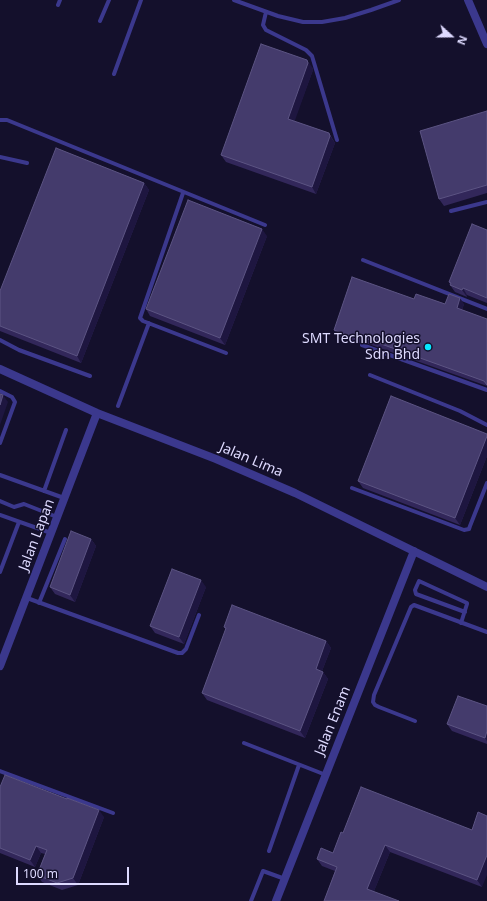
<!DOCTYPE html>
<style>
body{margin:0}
#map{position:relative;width:487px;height:901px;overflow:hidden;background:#14102c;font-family:"Noto Sans",sans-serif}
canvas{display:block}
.north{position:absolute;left:431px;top:16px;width:40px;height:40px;-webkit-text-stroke:3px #14102c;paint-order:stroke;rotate:111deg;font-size:11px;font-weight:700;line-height:16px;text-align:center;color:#dedaff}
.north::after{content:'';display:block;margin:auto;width:14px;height:18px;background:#dedaff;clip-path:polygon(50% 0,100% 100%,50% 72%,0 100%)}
.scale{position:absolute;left:16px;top:867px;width:113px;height:18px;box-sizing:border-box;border:2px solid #dedaff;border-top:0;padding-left:5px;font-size:12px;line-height:14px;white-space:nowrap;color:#dedaff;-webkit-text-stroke:3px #14102c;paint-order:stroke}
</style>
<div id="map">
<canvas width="487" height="901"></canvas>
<div class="north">N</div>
<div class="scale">100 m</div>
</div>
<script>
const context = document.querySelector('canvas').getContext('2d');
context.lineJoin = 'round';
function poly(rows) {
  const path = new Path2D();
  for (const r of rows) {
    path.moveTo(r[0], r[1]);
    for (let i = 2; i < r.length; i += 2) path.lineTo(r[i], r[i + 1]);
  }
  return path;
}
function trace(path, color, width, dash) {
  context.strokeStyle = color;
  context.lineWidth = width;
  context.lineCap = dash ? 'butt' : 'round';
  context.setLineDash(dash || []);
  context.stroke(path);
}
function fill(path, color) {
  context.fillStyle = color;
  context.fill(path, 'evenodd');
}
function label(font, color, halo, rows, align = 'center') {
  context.font = font + ' "Noto Sans",sans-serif';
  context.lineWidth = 3;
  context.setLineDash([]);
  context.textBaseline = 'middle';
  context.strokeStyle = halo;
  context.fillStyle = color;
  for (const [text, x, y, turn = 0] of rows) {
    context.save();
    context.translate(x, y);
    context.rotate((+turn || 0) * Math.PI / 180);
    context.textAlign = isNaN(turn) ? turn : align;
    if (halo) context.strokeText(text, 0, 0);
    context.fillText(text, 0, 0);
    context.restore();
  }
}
trace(poly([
 [234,0,278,16,303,22,322,22,345,18,371,10,399,0],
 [58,5,60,0],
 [266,12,263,25,266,30,306,50,312,56,337,140],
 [100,21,109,0],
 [114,74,141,0],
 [0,120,7,120,265,225],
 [0,157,27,163],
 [183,193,140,318,143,321,226,353],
 [451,211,487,202],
 [363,260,487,309],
 [0,340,19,350,90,376],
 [362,345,487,390],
 [370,375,460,411,487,425],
 [0,391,12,397,15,402,0,443],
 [118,406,149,323],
 [0,475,64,498],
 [352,488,464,530,469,529,470,526,487,483],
 [44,491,66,430],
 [0,501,14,507,24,504,57,517],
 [0,515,51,533],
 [0,572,19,522],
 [27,598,178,653,182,653,186,649,199,615],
 [39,603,65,539],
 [461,623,467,604,467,603,419,581,415,590,416,594,465,612],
 [415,721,379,707,375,705,373,702,374,695,411,607,414,605,487,632],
 [244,743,326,775],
 [0,771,113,813],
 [269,851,299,765],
 [251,901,263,871,285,879]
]), '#3b388d', 4);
trace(poly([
 [468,0,487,44],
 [0,369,97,413,216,459,295,493,487,587],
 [0,666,97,413],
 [276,901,414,551]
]), '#3b388d', 8);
fill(poly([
 [312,67,313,70,294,121,329,133,335,143,316,194,226,162,221,155],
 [487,111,487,193,444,206,439,199],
 [144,183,149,190,81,363,0,331,0,291],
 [487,230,487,303,467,295,467,297,455,292,450,285,450,284,449,282],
 [267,236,225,345,150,316,146,309],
 [414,299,445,304,464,304,462,310,487,319,487,386,363,342,359,343,337,336,334,330],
 [487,434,487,456,460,525,363,488,358,481],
 [91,539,96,546,75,602,55,594,50,587],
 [206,587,184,644,155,633,150,626],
 [224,627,326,641,331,648,322,671,328,679,305,738,207,700,202,693,226,630],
 [487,706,487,744,452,731,447,724],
 [0,787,104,817,78,885,62,890,42,882,37,875,45,854,41,853,35,867,0,853],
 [472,830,482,887,390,852,374,891,324,901,335,871,322,866,317,859,333,853,343,833]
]), '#32275a');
fill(poly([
 [307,60,312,67,313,70,293,126,288,119],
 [330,136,335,143,316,194,312,187],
 [144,183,149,190,81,363,77,356],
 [262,229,267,236,225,345,220,338],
 [463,288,467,295,467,297,462,290],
 [460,298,464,304,461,313,457,308],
 [3,395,8,402,0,425,0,405],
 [487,436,487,456,460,525,455,518],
 [91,539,96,546,75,602,70,595],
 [201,580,206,587,184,644,179,637],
 [326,641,331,648,320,676,316,669],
 [323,672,328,679,305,738,300,731],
 [487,731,487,741,485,738],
 [99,810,104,817,78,885,73,878],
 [385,845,390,852,372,896,367,889],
 [36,846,41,853,35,867,30,860],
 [487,855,487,875,482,887,477,880]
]), '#1e1640');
const building = poly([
 [261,44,307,60,308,63,288,119,329,133,330,136,312,187,221,155,261,44],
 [487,111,487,185,439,199,420,131,487,111],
 [56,148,144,183,77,356,0,326,0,291,56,148],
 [188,200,262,229,220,338,146,309,188,200],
 [472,224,487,230,487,298,463,288,462,290,450,285,451,283,449,282,472,224],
 [352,277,414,299,416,294,445,304,449,294,460,298,457,308,487,319,487,385,484,381,359,336,355,338,334,330,352,277],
 [0,394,3,395,0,405,0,394],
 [391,396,487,434,487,436,455,518,358,481,391,396],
 [71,531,91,539,70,595,50,587,71,531],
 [172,569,201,580,179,637,150,626,172,569],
 [232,605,326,641,316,669,323,672,300,731,202,693,226,628,224,627,232,605],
 [458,696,487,706,487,731,485,738,447,724,458,696],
 [5,775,67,799,67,798,99,810,73,878,57,883,37,875,47,850,36,846,30,860,0,848,0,787,5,775],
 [361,787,472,830,478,812,487,816,487,855,477,880,385,845,367,889,399,901,324,901,337,867,317,859,321,848,333,853,341,832,343,833,361,787]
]);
fill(building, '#443b6c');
trace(building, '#5c5483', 1);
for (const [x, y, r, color] of [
 [428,347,4,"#06e7ff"]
]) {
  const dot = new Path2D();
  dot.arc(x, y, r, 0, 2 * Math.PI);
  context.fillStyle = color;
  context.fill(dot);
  trace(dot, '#14102c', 1.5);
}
label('14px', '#dedaff', '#14102c', [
 ["SMT Technologies",420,339],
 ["Sdn Bhd",420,355]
], 'right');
label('14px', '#dedaff', '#14102c', [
 ["Jalan Lima",251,460,23],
 ["Jalan Lapan",37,535,-69],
 ["Jalan Enam",333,721,-68]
]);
</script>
